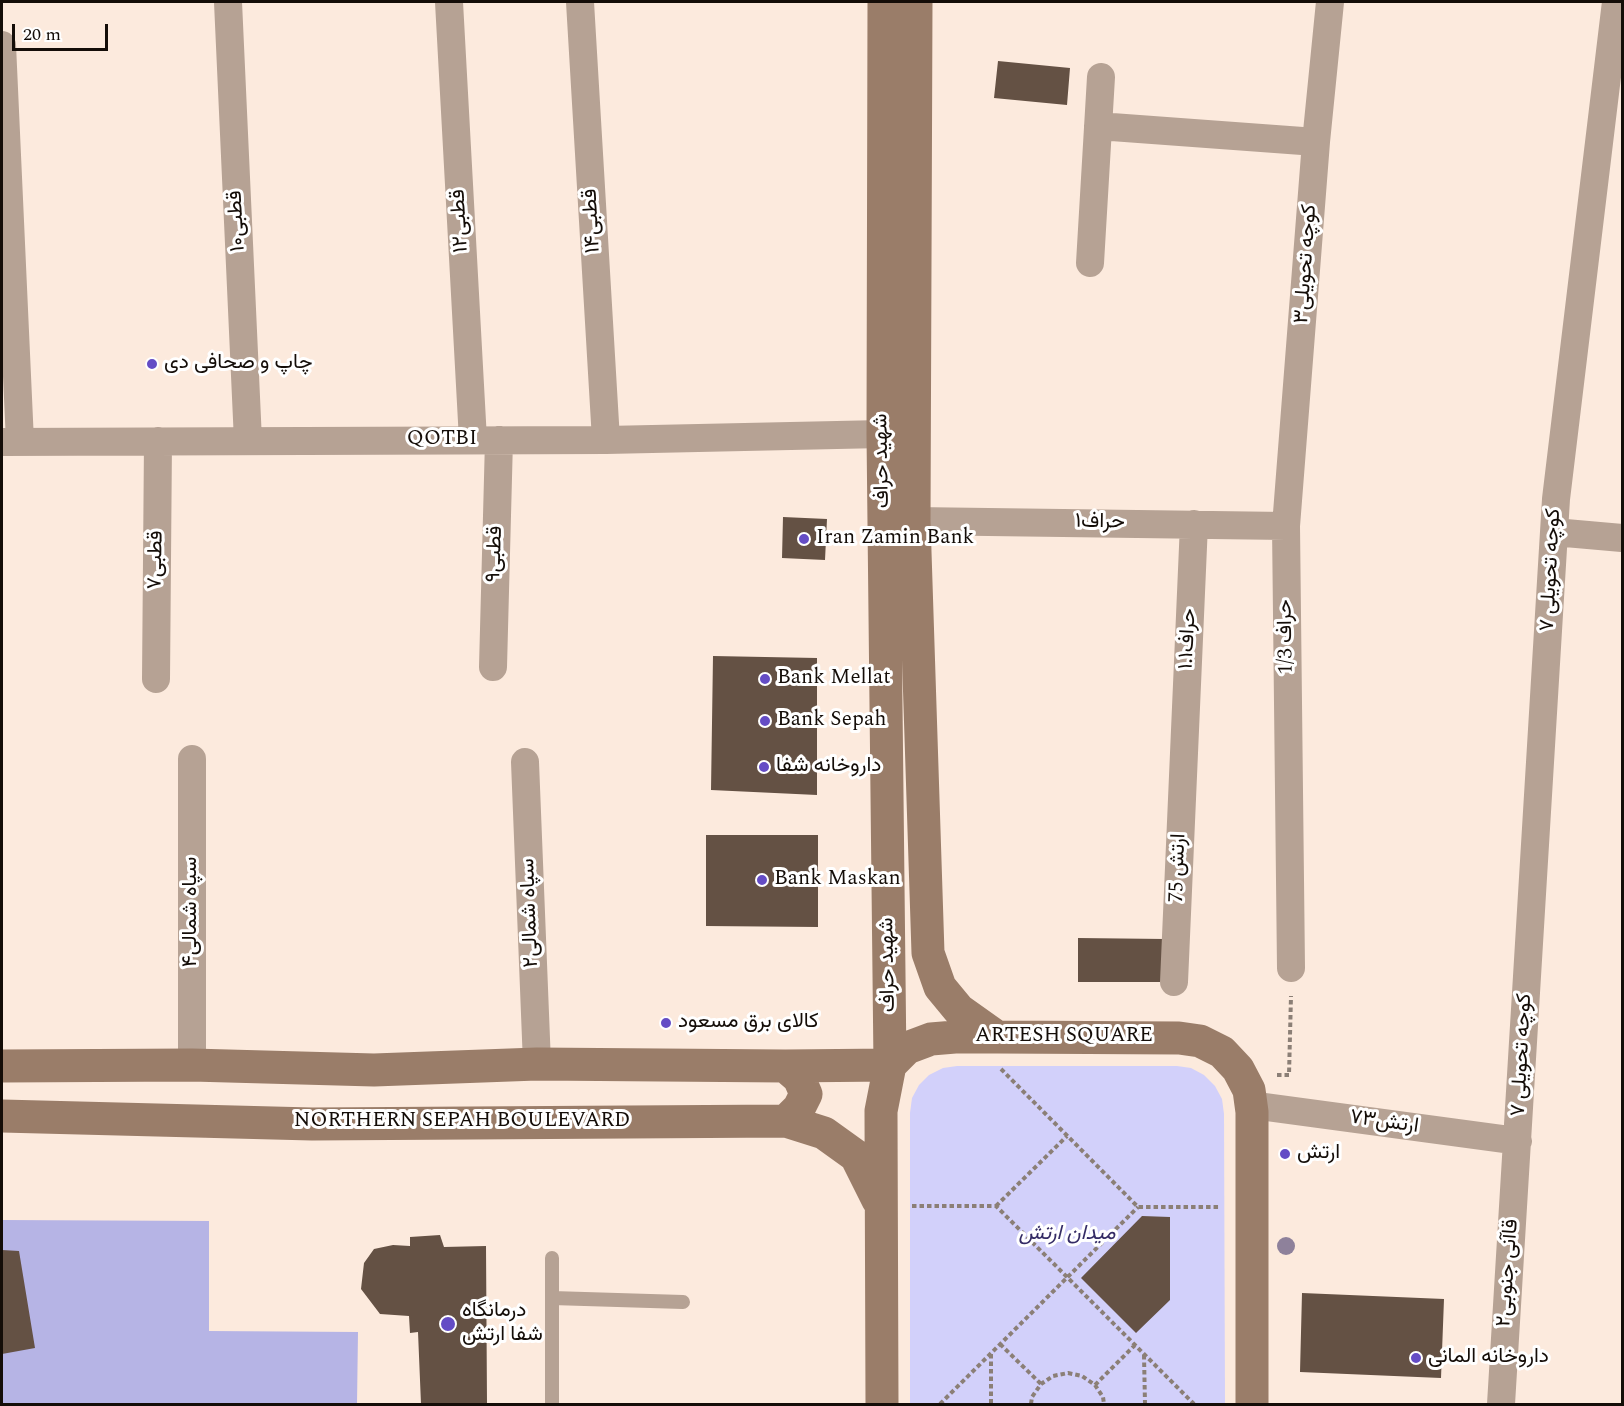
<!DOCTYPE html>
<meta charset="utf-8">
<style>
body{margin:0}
#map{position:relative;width:1624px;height:1406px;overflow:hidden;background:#fceadd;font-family:Spectral,serif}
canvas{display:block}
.frame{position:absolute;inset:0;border:3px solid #140d08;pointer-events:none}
.scale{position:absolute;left:12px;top:24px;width:96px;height:27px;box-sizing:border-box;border:3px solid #140d08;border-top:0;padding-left:8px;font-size:18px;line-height:21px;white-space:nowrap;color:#140d08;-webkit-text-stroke:4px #fff;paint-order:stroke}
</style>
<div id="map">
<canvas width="1624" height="1406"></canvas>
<div class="frame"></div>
<div class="scale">20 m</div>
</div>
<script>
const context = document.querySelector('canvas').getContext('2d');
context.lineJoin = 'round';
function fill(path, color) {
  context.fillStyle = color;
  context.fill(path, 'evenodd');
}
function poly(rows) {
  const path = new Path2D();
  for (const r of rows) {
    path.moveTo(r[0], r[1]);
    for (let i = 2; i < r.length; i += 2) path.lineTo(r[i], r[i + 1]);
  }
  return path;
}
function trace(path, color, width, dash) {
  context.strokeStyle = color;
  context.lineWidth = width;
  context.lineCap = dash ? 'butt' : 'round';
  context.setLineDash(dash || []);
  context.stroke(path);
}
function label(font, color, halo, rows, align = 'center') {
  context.font = font + ' Spectral,Vazirmatn,serif';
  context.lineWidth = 6;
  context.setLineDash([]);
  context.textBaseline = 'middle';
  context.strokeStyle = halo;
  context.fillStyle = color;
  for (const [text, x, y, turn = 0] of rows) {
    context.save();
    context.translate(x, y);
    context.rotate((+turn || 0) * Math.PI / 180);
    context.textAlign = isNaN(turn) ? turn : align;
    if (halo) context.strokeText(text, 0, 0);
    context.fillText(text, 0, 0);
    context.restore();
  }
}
fill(poly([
 [957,1066,1177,1066,1191,1068,1204,1075,1215,1086,1222,1099,1224,1114,1225,1404,910,1404,910,1113,912,1098,919,1085,929,1075,943,1068]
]), '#d2d0fa');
fill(poly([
 [2,1220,209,1221,209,1331,358,1332,357,1404,2,1404]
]), '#b6b4e5');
fill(poly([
 [998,61,1070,68,1067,105,994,98],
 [783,517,827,519,825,560,782,558],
 [713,656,817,658,817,795,711,790],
 [706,835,818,835,818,927,706,926],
 [1078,938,1165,939,1165,982,1078,982],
 [1142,1216,1170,1217,1170,1300,1136,1333,1081,1278],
 [440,1235,444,1247,486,1246,487,1404,421,1404,418,1332,410,1333,409,1316,380,1314,361,1289,364,1263,374,1249,393,1245,410,1246,410,1237],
 [2,1250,19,1251,35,1348,2,1354],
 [1302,1293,1444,1299,1441,1378,1300,1372]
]), '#645144');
trace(poly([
 [1001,1069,1138,1207,1221,1207],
 [1277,1075,1289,1075,1291,996],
 [912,1206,996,1206,1194,1404],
 [996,1206,1067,1136],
 [1000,1344,1041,1384],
 [991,1354,991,1404],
 [1144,1355,1145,1404],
 [1095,1385,1135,1345],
 [940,1404,1138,1207],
 [1031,1404,1032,1397,1041,1384,1053,1376,1068,1373,1082,1376,1095,1385,1103,1397,1104,1404]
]), '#8b7f76', 4, [4.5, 3]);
trace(poly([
 [552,1298,683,1302],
 [552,1404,552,1258]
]), '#b6a294', 14);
trace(poly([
 [228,2,248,441],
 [449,2,473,440],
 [580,2,606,440],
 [2,45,20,442],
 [1098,126,1316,142],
 [1090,263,1101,77],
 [2,442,606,440,883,434],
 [914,521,1286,526],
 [1554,532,1622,538],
 [493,667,499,440],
 [156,679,158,441],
 [192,759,192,1065],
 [525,762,537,1064],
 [1291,968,1286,526,1316,142,1330,2],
 [1174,982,1194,524],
 [1251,1105,1518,1141],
 [1501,1404,1556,499,1616,2]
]), '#b6a294', 28);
trace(poly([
 [916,2,914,521,928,953,940,987,959,1010,997,1037],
 [2,1066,192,1065,374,1070,537,1064,785,1066,890,1065,883,434,884,2],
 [785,1066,799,1078,806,1094,799,1108,786,1121],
 [2,1116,312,1124,786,1121,824,1133,856,1156,878,1200],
 [882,1404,881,1111,890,1065,907,1048,931,1039,955,1037,997,1037,1179,1038,1200,1041,1222,1052,1238,1069,1249,1090,1252,1112,1252,1404]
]), '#9a7d69', 33);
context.fillStyle = '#8e819b';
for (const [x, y] of [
 [1286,1246]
]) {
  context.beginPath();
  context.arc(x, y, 9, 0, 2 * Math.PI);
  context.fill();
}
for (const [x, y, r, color] of [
 [152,364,6,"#644cc5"],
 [804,539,6,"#644cc5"],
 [765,679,6,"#644cc5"],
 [765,721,6,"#644cc5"],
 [764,767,6,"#644cc5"],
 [762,880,6,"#644cc5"],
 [666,1023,6,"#644cc5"],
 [1285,1154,6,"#644cc5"],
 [448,1324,8,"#644cc5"],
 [1416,1358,6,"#644cc5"]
]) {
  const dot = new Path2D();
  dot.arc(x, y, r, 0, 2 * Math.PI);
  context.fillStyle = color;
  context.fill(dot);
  trace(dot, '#fff', 2);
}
label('21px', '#140d08', '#fff', [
 ["قطبی۱۰",238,221,-93],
 ["قطبی۱۲",461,221,-93],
 ["قطبی۱۴",593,221,-93],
 ["کوچه تحویلی۳",1307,264,-86],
 ["QOTBI",442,440],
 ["شهید حراف",883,461,-91],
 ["حراف۱",1100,523,1],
 ["قطبی۹",496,554,-88],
 ["قطبی۷",157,560,-89],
 ["کوچه تحویلی ۷",1552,570,-87],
 ["1/3 حراف",1287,637,-91],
 ["حراف۱.۱",1189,639,-87],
 ["75 ارتش",1179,868,-88],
 ["سپاه شمالی۴",192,912,-90],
 ["سپاه شمالی۲",531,913,-92],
 ["شهید حراف",889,965,-91],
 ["ARTESH SQUARE",1064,1037],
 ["کوچه تحویلی ۷",1523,1055,-87],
 ["NORTHERN SEPAH BOULEVARD",462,1122],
 ["ارتش۷۳",1384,1123,8],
 ["۲قاآنی جنوبی",1509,1273,-86]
]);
label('21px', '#140d08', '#fff', [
 ["چاپ و صحافی دی",164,364],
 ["Iran Zamin Bank",816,539],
 ["Bank Mellat",777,679],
 ["Bank Sepah",777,721],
 ["داروخانه شفا",776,767],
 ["Bank Maskan",774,880],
 ["کالای برق مسعود",678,1023],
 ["ارتش",1297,1154],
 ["درمانگاه",462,1312],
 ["شفا ارتش",462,1336],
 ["داروخانه المانی",1428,1358]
], 'left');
label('italic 21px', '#342b65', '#fff', [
 ["میدان ارتش",1067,1235]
]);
</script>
